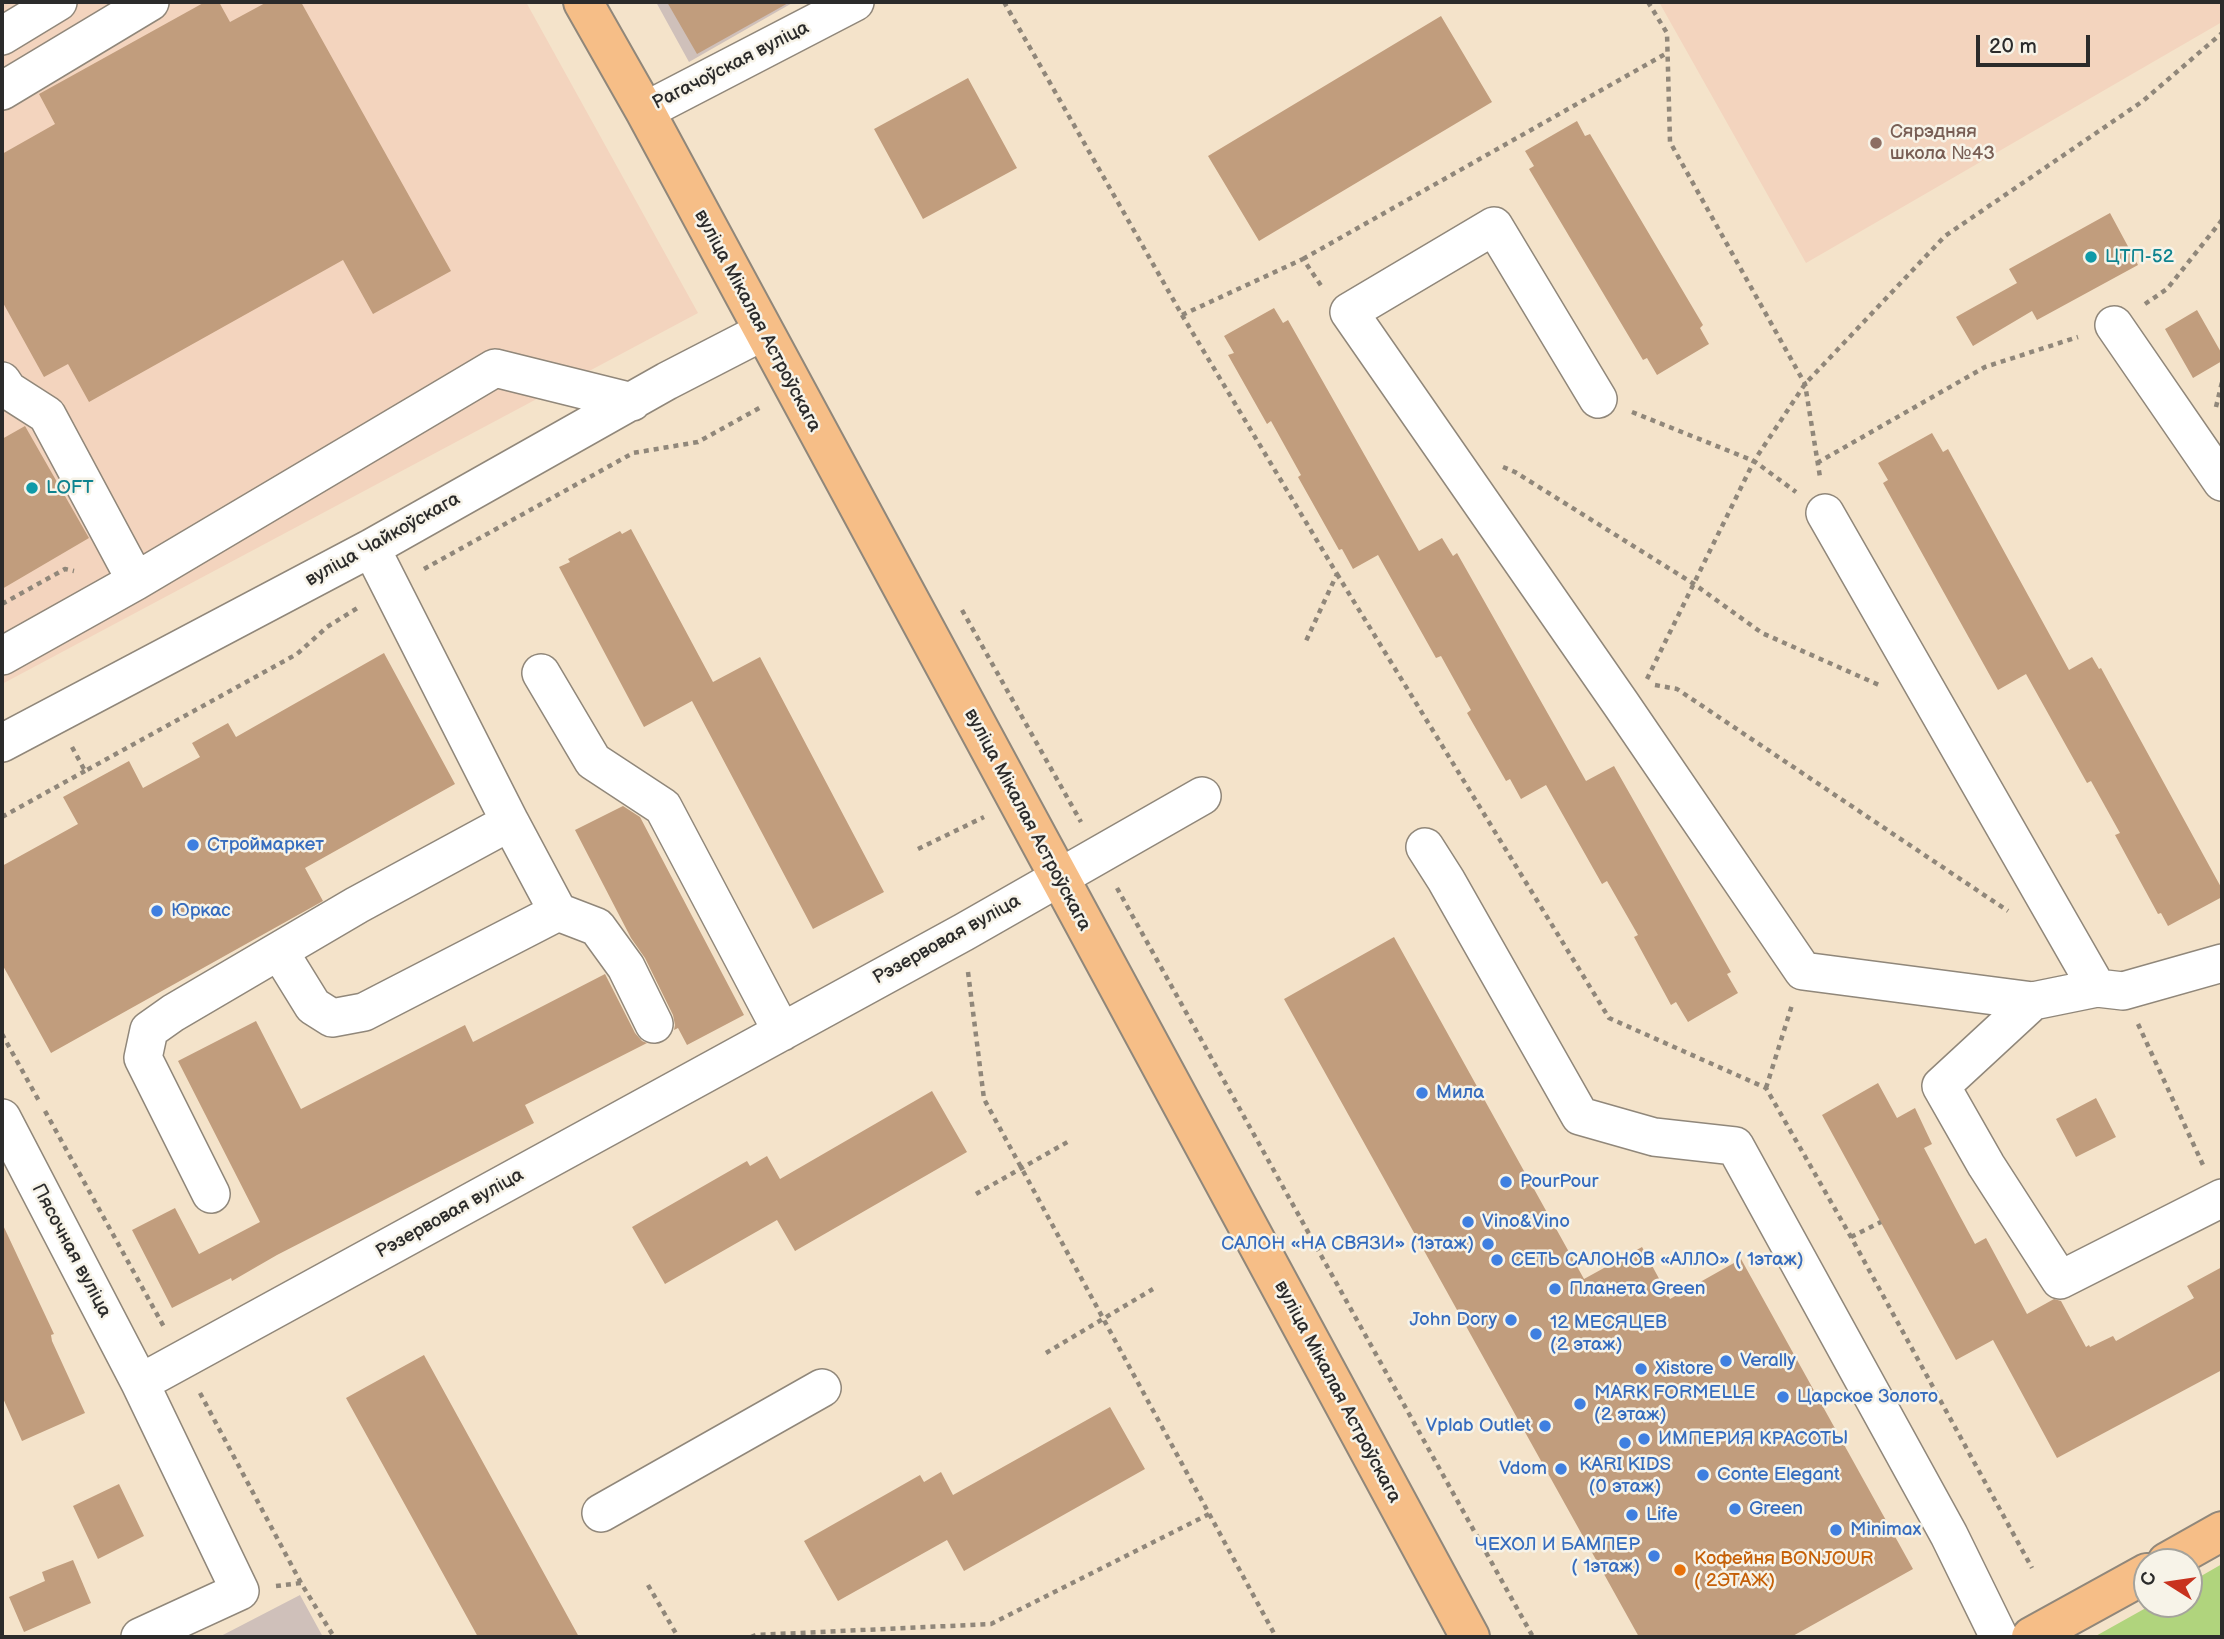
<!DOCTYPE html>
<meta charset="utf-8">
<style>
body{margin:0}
#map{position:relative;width:2224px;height:1639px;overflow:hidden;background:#f4e3ca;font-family:"Balsamiq Sans",sans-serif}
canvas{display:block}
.frame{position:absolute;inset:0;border:4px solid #2b2b2b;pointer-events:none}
.north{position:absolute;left:2133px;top:1548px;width:70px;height:70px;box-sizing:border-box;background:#f7f3e8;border:2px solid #a5a39c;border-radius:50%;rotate:282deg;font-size:19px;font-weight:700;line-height:28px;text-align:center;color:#2b2b2b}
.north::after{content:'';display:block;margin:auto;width:24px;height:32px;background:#c8321e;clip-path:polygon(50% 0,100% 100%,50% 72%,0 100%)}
.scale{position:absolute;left:1976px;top:35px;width:114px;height:32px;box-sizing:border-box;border:4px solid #2b2b2b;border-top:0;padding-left:9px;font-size:21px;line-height:24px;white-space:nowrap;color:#2b2b2b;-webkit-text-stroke:5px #f7f3e8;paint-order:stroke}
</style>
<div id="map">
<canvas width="2224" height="1639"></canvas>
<div class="frame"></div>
<div class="north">С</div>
<div class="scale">20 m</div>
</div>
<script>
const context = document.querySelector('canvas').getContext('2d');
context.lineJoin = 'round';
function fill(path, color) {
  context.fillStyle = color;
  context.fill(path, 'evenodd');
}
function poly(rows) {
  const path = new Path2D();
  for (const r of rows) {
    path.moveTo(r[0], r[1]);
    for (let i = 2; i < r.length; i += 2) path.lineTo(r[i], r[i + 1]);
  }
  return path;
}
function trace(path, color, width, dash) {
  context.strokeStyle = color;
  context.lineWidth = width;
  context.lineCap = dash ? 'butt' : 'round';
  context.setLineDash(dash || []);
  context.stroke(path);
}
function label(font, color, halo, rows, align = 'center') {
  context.font = font + ' "Balsamiq Sans",sans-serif';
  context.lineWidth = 5;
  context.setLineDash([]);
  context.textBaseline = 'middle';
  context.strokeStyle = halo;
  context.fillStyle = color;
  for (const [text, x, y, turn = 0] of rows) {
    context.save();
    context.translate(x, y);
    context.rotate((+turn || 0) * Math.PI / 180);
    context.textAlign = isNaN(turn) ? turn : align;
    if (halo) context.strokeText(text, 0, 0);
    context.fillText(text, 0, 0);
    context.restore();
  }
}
fill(poly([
 [2,2,526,2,698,313,2,684],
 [1659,2,2222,2,2222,22,1806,263]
]), '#f3d4be');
fill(poly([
 [656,2,794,2,689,62],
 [300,1595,323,1637,219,1637]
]), '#cfc0ba');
fill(poly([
 [2222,1564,2222,1637,2094,1637,2153,1604,2189,1604,2189,1583]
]), '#b0d47d');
fill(poly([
 [205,2,219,2,230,22,267,2,301,2,451,271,373,314,343,260,89,402,68,364,44,377,2,301,2,154,55,124,39,94],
 [667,2,790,2,697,54],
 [1441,16,1492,102,1259,241,1208,156],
 [968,78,1017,168,923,219,874,129],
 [1577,121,1585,136,1590,134,1703,325,1700,328,1709,344,1657,375,1647,358,1643,360,1529,169,1534,166,1525,151],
 [2110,213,2138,265,2037,320,2032,311,1973,346,1956,317,2017,283,2009,269],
 [1274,308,1283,323,1288,320,1419,551,1442,538,1453,556,1457,553,1586,781,1614,766,1731,972,1727,974,1738,993,1688,1022,1676,1002,1671,1005,1634,937,1638,935,1607,881,1602,884,1546,785,1521,799,1510,779,1506,781,1467,713,1471,710,1441,656,1436,658,1378,555,1353,569,1342,549,1339,550,1298,477,1301,475,1271,421,1267,424,1228,355,1234,353,1224,336],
 [2197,310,2222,354,2222,361,2193,378,2165,329],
 [25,426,89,538,2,589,2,439],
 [1932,433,1943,452,1948,449,2069,670,2092,657,2099,669,2101,668,2222,889,2222,897,2168,926,2161,913,2158,914,2115,835,2120,833,2091,781,2087,783,2026,674,1998,690,1883,483,1888,480,1878,463],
 [631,529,713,682,760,657,884,892,813,929,692,701,644,727,559,567,570,562,568,559,620,531,622,534],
 [384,653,455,784,305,868,323,901,51,1053,2,964,2,866,78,824,63,797,129,761,143,788,200,757,192,743,228,723,236,737],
 [623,806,640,817,744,1015,687,1045,678,1028,674,1030,675,1025,673,1015,645,958,631,938,575,830],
 [1394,937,1584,1279,1642,1247,1670,1299,1741,1259,1913,1569,1791,1637,1639,1637,1284,999],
 [605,974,635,1033,642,1041,647,1043,525,1105,534,1123,277,1255,232,1281,231,1278,172,1308,132,1230,175,1208,199,1254,260,1222,178,1061,256,1021,301,1109,465,1025,473,1042],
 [1878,1083,1897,1118,1915,1108,1932,1144,1924,1148,1955,1207,1975,1244,1986,1238,2027,1314,2054,1299,2061,1301,2086,1347,2089,1345,2090,1347,2113,1336,2116,1341,2194,1298,2187,1286,2222,1267,2222,1370,2057,1458,1993,1340,1956,1360,1822,1115],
 [932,1091,967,1152,795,1251,777,1220,665,1284,632,1227,747,1161,750,1166,767,1156,780,1179],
 [2096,1098,2116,1137,2076,1157,2056,1119],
 [2,1223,54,1334,51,1335,52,1341,85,1413,22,1441,2,1396],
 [424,1355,579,1637,478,1637,346,1398],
 [1110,1407,1145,1469,964,1571,947,1540,838,1601,804,1541,920,1475,924,1482,941,1472,953,1495],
 [119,1484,144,1536,98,1559,73,1506],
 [73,1560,91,1603,24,1632,9,1597,45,1581,42,1572]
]), '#c19d7d');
const minor = poly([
 [2,36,58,2],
 [2,91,150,2],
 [645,111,855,2],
 [2114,325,2222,482],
 [2,381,8,390,47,415,136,581],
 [1598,399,1494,226,1349,312,1621,704,1803,971,2033,1001,2097,988,2123,991,2222,963],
 [1825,513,2097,988],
 [2,656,136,581,495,368,632,402],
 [541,673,593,761,663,807,782,1032],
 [2,743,371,548,667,381,762,332],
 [1425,847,1446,880,1580,1116,1654,1137,1735,1146,1949,1535,1999,1637],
 [558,912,597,927,626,967,654,1024],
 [279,951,313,1006,332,1018,364,1012,558,912,510,822],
 [2033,1001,1941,1086,1986,1165,2060,1280,2222,1198],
 [2,1118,140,1383,240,1591,140,1637],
 [211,1194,143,1058,149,1030,173,1013,357,905,510,822,371,548],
 [140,1383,964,932,1202,796],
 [601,1513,822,1388]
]);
const major = poly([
 [583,2,645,111,1470,1637],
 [2167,1562,2222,1531],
 [2031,1637,2147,1573]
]);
trace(minor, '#90877a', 40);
trace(major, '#90877a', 42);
trace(poly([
 [1004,2,1182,315,1337,574,1306,641],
 [1648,2,1667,33,1670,142,1805,384,1820,477],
 [1303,259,1667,53],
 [2145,304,2167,289,2222,220],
 [1182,315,1303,259,1322,287],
 [2216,407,2222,382],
 [1632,412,1754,461,1796,492],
 [1817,463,1985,367,2078,337],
 [1503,467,1515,472,1694,584,1762,633,1879,685],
 [424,569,633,453,698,442,763,406],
 [1337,574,1609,1018,1766,1088,1851,1237,2032,1568],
 [2,604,65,569,74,571],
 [962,610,1081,822],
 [1647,679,1754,461,1805,384,1945,236,2143,101,2222,33],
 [1655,685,1677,689,2008,911],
 [72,747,85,771,297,654,327,627,359,607],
 [2,817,85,771],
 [918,849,984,817],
 [1117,888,1533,1637],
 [968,972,984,1099,1276,1637],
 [2138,1024,2203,1165],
 [2,1034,39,1101],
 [1766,1088,1792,1005],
 [45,1111,164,1327],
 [976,1194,1071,1140],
 [1851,1237,1881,1222],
 [1046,1353,1153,1289],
 [200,1393,301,1583],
 [648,1585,678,1637],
 [276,1586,301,1583,334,1637],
 [751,1637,756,1635,991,1624,1209,1514]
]), '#90877a', 4.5, [5, 5]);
trace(minor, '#fff', 37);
trace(major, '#f6be87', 38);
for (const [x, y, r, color] of [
 [1876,143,7,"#8d6e63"],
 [2091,257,7,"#0f9aa8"],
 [32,488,7,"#0f9aa8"],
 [193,845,7,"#3f7fe0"],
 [157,911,7,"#3f7fe0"],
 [1422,1093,7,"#3f7fe0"],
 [1506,1182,7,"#3f7fe0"],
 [1468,1222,7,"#3f7fe0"],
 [1488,1244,7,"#3f7fe0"],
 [1497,1260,7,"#3f7fe0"],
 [1555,1289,7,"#3f7fe0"],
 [1511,1320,7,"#3f7fe0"],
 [1536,1334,7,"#3f7fe0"],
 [1726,1361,7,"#3f7fe0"],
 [1641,1369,7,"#3f7fe0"],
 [1783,1397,7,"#3f7fe0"],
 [1580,1404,7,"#3f7fe0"],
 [1545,1426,7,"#3f7fe0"],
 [1644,1439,7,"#3f7fe0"],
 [1625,1443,7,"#3f7fe0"],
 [1561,1469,7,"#3f7fe0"],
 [1703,1475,7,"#3f7fe0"],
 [1735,1509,7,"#3f7fe0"],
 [1632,1515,7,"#3f7fe0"],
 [1836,1530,7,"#3f7fe0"],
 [1654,1556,7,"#3f7fe0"],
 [1680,1570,7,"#e8710a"]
]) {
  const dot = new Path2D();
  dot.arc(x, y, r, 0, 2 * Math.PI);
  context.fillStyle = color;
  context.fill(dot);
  trace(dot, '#f7f3e8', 2.5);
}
label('19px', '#2b2b2b', '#f7f3e8', [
 ["Рагачоўская вуліца",731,66,-27],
 ["вуліца Мікалая Астроўскага",757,321,62],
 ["вуліца Чайкоўскага",383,540,-29],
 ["вуліца Мікалая Астроўскага",1027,820,62],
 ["Рэзервовая вуліца",947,940,-29],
 ["Рэзервовая вуліца",450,1214,-29],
 ["Пясочная вуліца",71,1251,62],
 ["вуліца Мікалая Астроўскага",1337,1392,62]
]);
label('19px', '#785e54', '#f7f3e8', [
 ["Сярэдняя",1890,132],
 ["школа №43",1890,154]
], 'left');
label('19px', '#0d838f', '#f7f3e8', [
 ["ЦТП-52",2105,257],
 ["LOFT",46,488]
], 'left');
label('19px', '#366cbe', '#f7f3e8', [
 ["Строймаркет",207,845],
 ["Юркас",171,911],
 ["Мила",1436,1093],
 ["PourPour",1520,1182],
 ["Vino&Vino",1482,1222],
 ["САЛОН «НА СВЯЗИ» (1этаж)",1474,1244,"right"],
 ["СЕТЬ САЛОНОВ «АЛЛО» ( 1этаж)",1511,1260],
 ["Планета Green",1569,1289],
 ["John Dory",1497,1320,"right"],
 ["12 МЕСЯЦЕВ",1550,1323],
 ["(2 этаж)",1550,1345],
 ["Verally",1740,1361],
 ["Xistore",1655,1369],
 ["MARK FORMELLE",1594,1393],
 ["(2 этаж)",1594,1415],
 ["Царское Золото",1797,1397],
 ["Vplab Outlet",1531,1426,"right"],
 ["ИМПЕРИЯ КРАСОТЫ",1658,1439],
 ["KARI KIDS",1625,1465,"center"],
 ["(0 этаж)",1625,1487,"center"],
 ["Vdom",1547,1469,"right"],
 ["Conte Elegant",1717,1475],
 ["Green",1749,1509],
 ["Life",1646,1515],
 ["Minimax",1850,1530],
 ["ЧЕХОЛ И БАМПЕР",1640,1545,"right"],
 ["( 1этаж)",1640,1567,"right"]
], 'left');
label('19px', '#c56008', '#f7f3e8', [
 ["Кофейня BONJOUR",1694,1559],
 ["( 2ЭТАЖ)",1694,1581]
], 'left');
</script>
